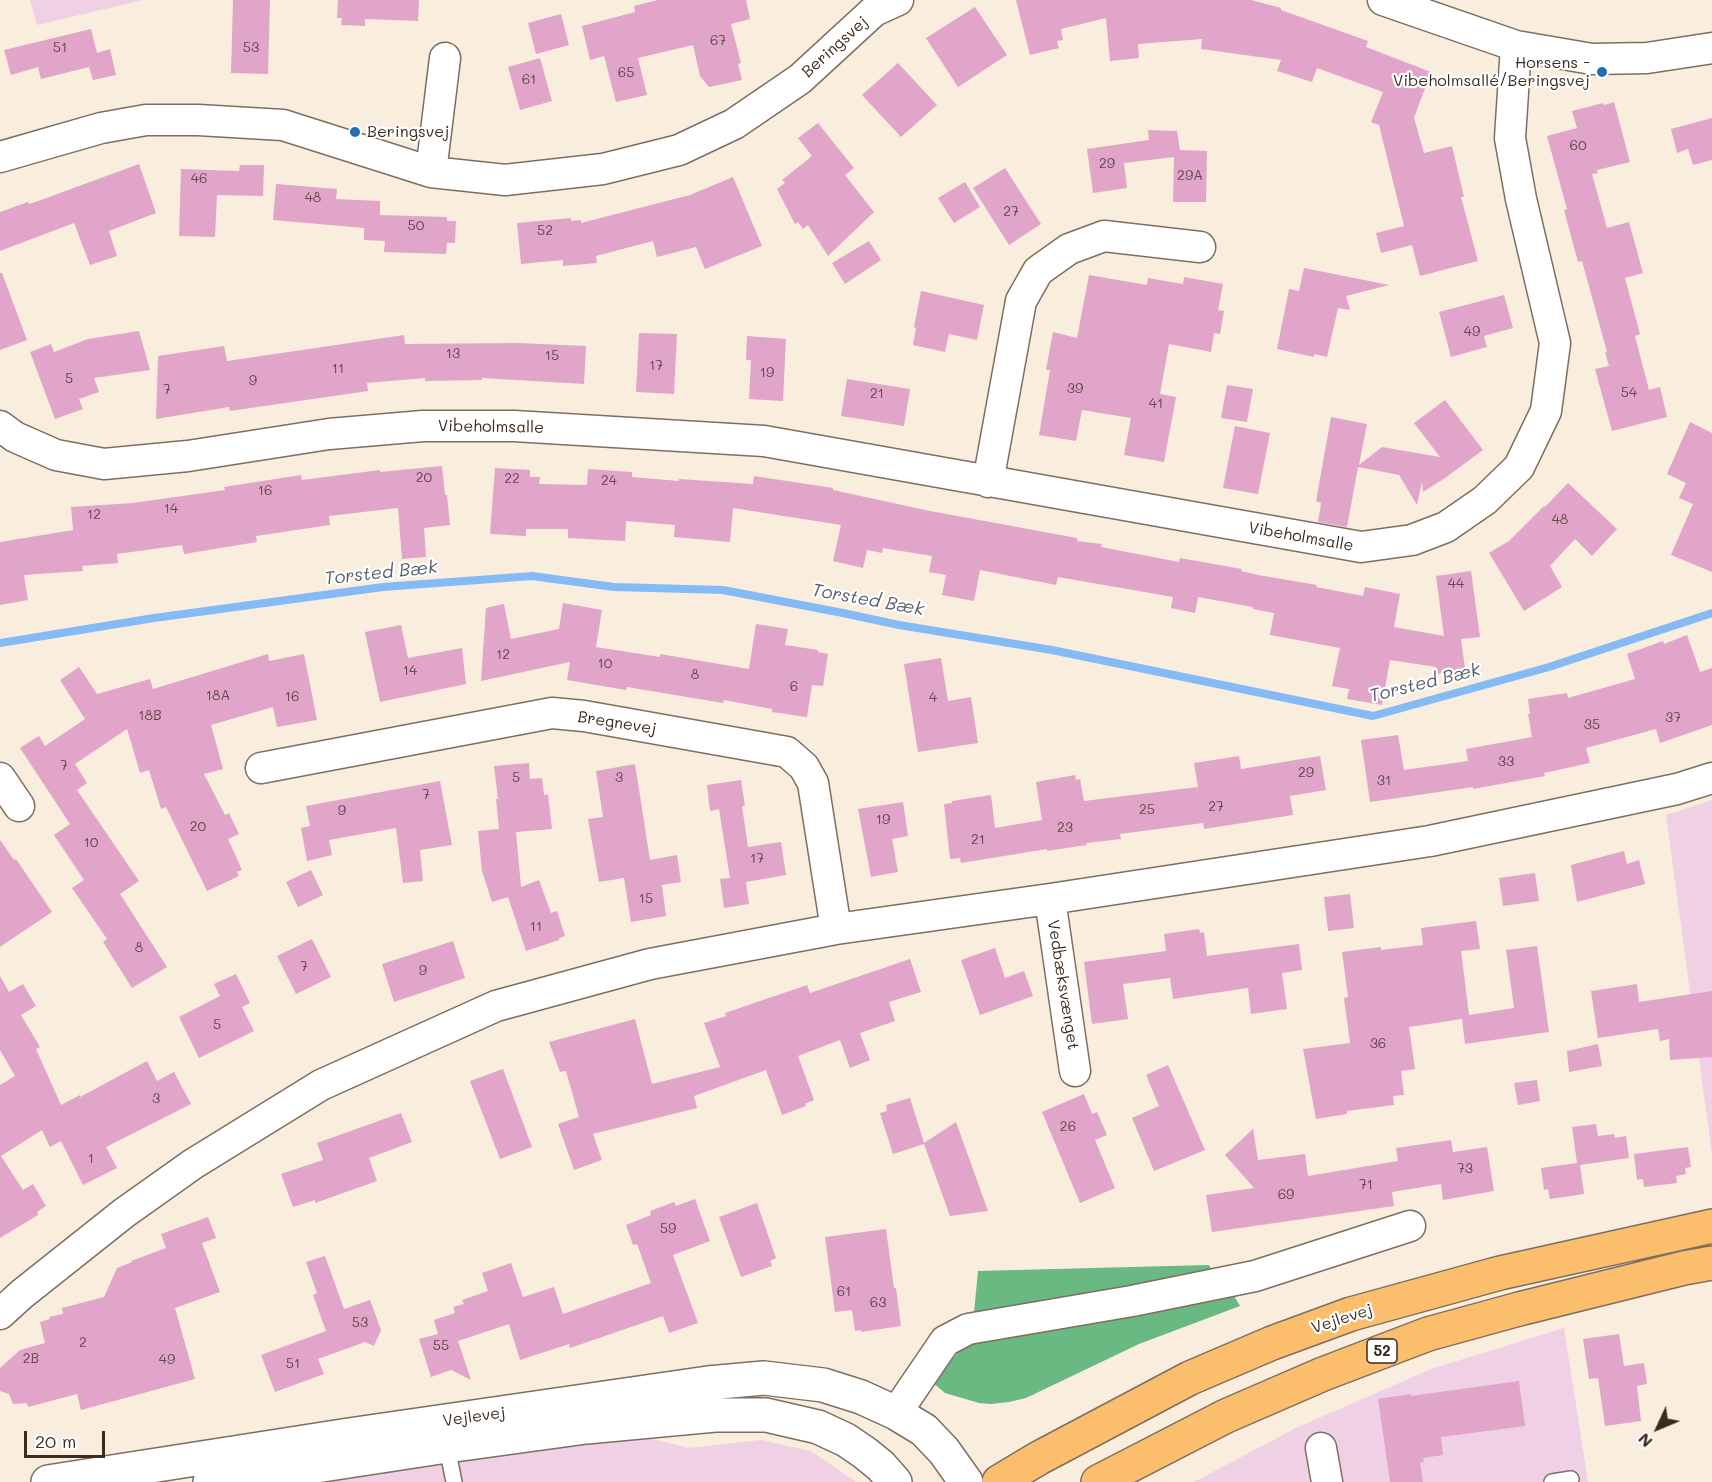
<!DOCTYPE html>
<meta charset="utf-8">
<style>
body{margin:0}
#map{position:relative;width:1712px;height:1482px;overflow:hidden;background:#f9eddd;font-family:Mali,sans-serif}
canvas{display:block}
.north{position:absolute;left:1628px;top:1398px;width:60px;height:60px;-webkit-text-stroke:4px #fff;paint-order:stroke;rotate:226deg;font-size:16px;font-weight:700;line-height:24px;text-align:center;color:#3b2a1e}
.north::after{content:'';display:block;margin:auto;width:21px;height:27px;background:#3b2a1e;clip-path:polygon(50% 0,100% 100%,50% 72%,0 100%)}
.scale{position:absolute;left:24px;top:1431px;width:81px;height:27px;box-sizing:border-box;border:3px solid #3b2a1e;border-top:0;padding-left:8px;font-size:18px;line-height:21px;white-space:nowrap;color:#3b2a1e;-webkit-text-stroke:4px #fff;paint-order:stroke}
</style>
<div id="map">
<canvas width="1712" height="1482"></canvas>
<div class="north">N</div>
<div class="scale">20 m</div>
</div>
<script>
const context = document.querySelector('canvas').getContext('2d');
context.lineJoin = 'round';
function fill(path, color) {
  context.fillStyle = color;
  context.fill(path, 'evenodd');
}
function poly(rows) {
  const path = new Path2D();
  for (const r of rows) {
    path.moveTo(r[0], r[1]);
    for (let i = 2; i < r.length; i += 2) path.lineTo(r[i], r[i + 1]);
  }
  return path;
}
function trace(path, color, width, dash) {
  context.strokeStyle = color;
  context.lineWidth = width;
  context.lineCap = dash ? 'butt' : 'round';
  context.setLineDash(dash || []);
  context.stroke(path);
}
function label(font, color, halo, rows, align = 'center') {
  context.font = font + ' Mali,sans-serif';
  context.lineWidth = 4.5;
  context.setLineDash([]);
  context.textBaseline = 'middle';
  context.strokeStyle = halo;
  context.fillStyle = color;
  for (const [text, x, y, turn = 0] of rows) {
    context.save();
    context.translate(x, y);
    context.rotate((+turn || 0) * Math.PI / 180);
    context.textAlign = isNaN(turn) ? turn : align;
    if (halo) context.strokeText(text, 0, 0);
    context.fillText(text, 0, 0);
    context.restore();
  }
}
fill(poly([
 [30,0,143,0,37,25],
 [1712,800,1712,1154,1666,815],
 [1564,1328,1588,1482,1194,1482,1296,1428,1431,1369],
 [496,1400,689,1448,761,1440,811,1451,856,1482,315,1482]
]), '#f0d0e5');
fill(poly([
 [1209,1265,1216,1278,974,1313,978,1271],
 [1233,1294,1240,1306,1139,1344,1026,1398,1009,1402,991,1404,979,1403,945,1393,932,1382,961,1349,970,1343]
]), '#6ab882');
trace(poly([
 [0,643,154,618,383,587,532,576,614,587,723,590,843,613,899,625,1052,650,1373,716,1549,667,1712,613]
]), '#84bbf4', 8);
fill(poly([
 [233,0,270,0,268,74,231,73],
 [338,0,419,0,418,21,365,19,365,26,341,25,342,18,337,18],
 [658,0,746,0,750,19,731,24,741,63,738,64,742,80,709,87,700,76,693,45,638,58,647,95,616,102,604,56,590,60,582,26,635,12,634,6],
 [1016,0,1251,0,1281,8,1281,10,1368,41,1366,47,1431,72,1414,118,1424,153,1452,146,1464,197,1461,197,1478,261,1420,276,1412,245,1381,253,1376,233,1404,226,1379,125,1371,122,1383,92,1317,68,1312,82,1277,71,1281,60,1201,49,1202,39,1138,44,1139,58,1110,61,1106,18,1061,29,1063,40,1057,41,1059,48,1030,55],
 [975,7,1007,55,958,87,926,38],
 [561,14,569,45,536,54,528,23],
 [91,29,97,53,110,49,116,75,93,80,89,67,41,79,38,67,11,75,4,50],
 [540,58,552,101,520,110,508,67],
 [898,63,937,105,901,137,862,95],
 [1614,102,1630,162,1597,170,1598,173,1592,174,1607,228,1629,222,1643,273,1625,278,1640,334,1635,336,1649,390,1660,387,1667,417,1612,431,1595,369,1609,366,1605,352,1607,352,1582,261,1578,262,1564,210,1567,209,1547,136,1577,128,1572,111,1603,103,1604,105],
 [1712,118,1712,160,1693,165,1688,149,1677,153,1671,129],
 [818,123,854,168,845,175,874,212,828,256,808,225,803,229,798,222,795,224,777,189,785,183,782,180,812,156,798,138],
 [1148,130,1177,131,1180,150,1207,151,1206,202,1173,202,1174,157,1124,163,1127,188,1093,193,1087,149,1149,140],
 [139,164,156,213,109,231,117,256,90,265,74,223,0,251,0,212,28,202,29,204,41,200],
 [240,165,264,165,263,196,217,195,215,237,179,236,181,169,239,171],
 [1005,168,1041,224,1009,245,973,188],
 [733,177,762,246,705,269,696,247,657,257,653,241,596,256,597,263,563,266,563,260,521,264,517,223,571,218,571,221,581,220,581,223,690,195],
 [965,182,980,207,954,223,938,198],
 [276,184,337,189,336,199,380,201,380,215,447,217,447,221,456,221,455,243,447,243,446,254,384,252,385,241,364,240,364,228,273,220],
 [869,241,881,260,845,284,832,263],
 [1304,268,1389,285,1346,296,1350,310,1338,308,1327,357,1314,354,1314,357,1277,349,1289,289,1299,291],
 [0,273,2,273,27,340,0,350],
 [1089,275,1147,285,1148,278,1183,284,1184,277,1223,284,1218,310,1224,311,1220,334,1214,333,1211,352,1169,344,1160,394,1176,397,1164,462,1124,455,1131,418,1082,410,1076,441,1039,435,1050,370,1046,370,1053,332,1077,338],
 [921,291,984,305,977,340,949,334,945,352,913,345,916,328,914,327],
 [1504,295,1513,328,1484,336,1487,347,1451,357,1439,312],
 [139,331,150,370,94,378,99,392,79,399,83,409,55,419,30,352,51,344,54,352,88,339],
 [639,333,677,334,674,394,636,392],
 [404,335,405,344,519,343,586,346,584,384,482,378,482,380,425,381,425,378,367,383,368,391,230,411,229,407,156,419,158,356,224,346,227,361],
 [747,336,786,339,783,401,749,399,751,360,746,360],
 [847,379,910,389,904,426,841,416],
 [1227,385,1253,389,1247,422,1221,418],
 [1445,400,1483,450,1445,478,1423,492,1422,482,1417,505,1399,475,1358,467,1347,527,1318,522,1321,503,1316,501,1331,417,1367,424,1359,465,1382,447,1440,457,1414,423],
 [1690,422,1712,433,1712,572,1671,555,1693,504,1679,498,1686,483,1667,474],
 [1235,426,1270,433,1258,494,1223,488],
 [442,466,445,495,447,495,450,525,424,528,426,557,402,559,398,508,329,516,330,525,256,536,257,542,184,554,182,545,117,554,118,563,82,566,83,571,24,575,28,600,0,605,0,542,73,530,71,507,133,503,225,490,224,487,301,475,302,480,380,470,380,472],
 [495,468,530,470,530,477,540,477,539,484,587,485,588,469,632,472,632,477,679,481,679,479,753,484,754,476,833,488,833,490,930,511,1077,538,1077,541,1102,544,1101,547,1179,562,1180,558,1242,569,1241,571,1258,575,1317,585,1316,587,1363,596,1365,587,1400,594,1394,627,1444,636,1436,576,1471,571,1480,637,1461,639,1465,669,1437,674,1436,667,1390,660,1382,705,1347,699,1349,689,1332,686,1340,648,1270,635,1274,613,1253,609,1253,607,1198,597,1195,613,1171,608,1173,597,1058,577,1056,585,980,570,974,601,942,595,946,575,929,572,932,556,883,548,882,553,867,550,863,568,833,561,841,525,733,508,730,542,674,537,675,525,626,521,625,541,568,538,568,529,526,529,526,536,490,534],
 [1568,483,1617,529,1592,556,1575,539,1550,566,1562,587,1524,611,1489,553,1509,541,1544,506,1545,507],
 [563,603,602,610,596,647,660,657,660,654,749,669,756,624,788,629,785,645,818,650,818,652,828,654,823,686,812,685,807,717,772,712,772,709,724,700,723,703,627,687,626,690,567,680,570,662,481,681,486,608,504,604,511,639,559,629],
 [401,625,408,658,462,648,466,684,380,702,365,632],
 [1687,635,1700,672,1712,668,1712,725,1660,743,1656,729,1586,748,1590,763,1544,773,1545,776,1473,789,1473,787,1370,802,1361,740,1398,735,1404,770,1468,761,1466,749,1532,737,1528,714,1530,714,1528,699,1567,693,1568,698,1635,679,1627,654,1663,641,1664,644],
 [268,654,269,661,304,654,317,720,277,727,273,707,211,725,223,769,204,774,225,815,229,813,239,834,228,839,242,870,237,872,239,876,207,891,166,807,161,809,149,770,140,773,127,729,75,764,87,783,77,790,139,881,120,894,167,967,132,988,103,942,107,939,72,888,84,880,54,835,70,824,20,748,39,736,45,746,85,719,60,680,79,667,97,694,150,679,153,689],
 [941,658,948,701,971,697,978,743,918,752,904,664],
 [1239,756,1241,769,1320,756,1326,790,1290,796,1293,815,1204,829,1203,823,1120,834,1121,839,1086,843,1087,845,1047,851,1047,849,961,863,960,858,950,859,944,804,952,803,952,801,991,795,995,828,1042,820,1036,782,1075,775,1076,780,1080,779,1084,801,1198,787,1194,763],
 [529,763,530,779,542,778,544,795,548,794,552,829,516,832,521,887,539,880,551,913,557,911,565,936,559,938,559,940,526,951,508,897,492,902,482,871,478,831,499,829,496,799,498,799,494,766],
 [635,764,650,860,677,855,681,882,662,885,666,916,631,922,624,878,599,882,588,819,603,817,596,771],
 [741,780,745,806,742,806,748,847,781,842,786,875,746,882,749,904,724,908,720,879,730,878,719,809,710,811,707,785],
 [440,781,452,845,420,850,423,881,403,883,396,828,329,840,332,855,307,861,301,828,310,826,306,806],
 [903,802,908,836,892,839,898,872,871,877,858,809],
 [0,840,14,860,16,859,52,912,0,947],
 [1624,851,1627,864,1639,860,1645,884,1577,902,1571,865],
 [311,870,323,895,298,907,286,882],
 [1535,873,1539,901,1503,906,1499,878],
 [1350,894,1354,928,1328,931,1324,897],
 [1476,921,1480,949,1461,951,1469,1015,1514,1008,1506,950,1537,946,1549,1032,1465,1044,1462,1019,1409,1027,1415,1069,1401,1071,1404,1095,1393,1096,1394,1105,1347,1111,1347,1114,1316,1119,1303,1049,1350,1043,1344,998,1348,997,1342,952,1381,947,1381,950,1423,945,1421,928],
 [1199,929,1200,933,1204,932,1207,956,1299,944,1302,970,1282,973,1287,1009,1251,1014,1248,988,1173,999,1170,978,1123,984,1128,1019,1092,1024,1084,962,1166,951,1164,934],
 [312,939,331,977,296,994,277,956],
 [453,941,465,978,394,1002,382,964],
 [995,948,1005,978,1024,971,1033,996,980,1015,961,960],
 [910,959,921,992,889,1002,895,1021,860,1033,870,1060,850,1068,840,1040,798,1056,814,1100,805,1104,806,1106,782,1115,766,1070,694,1096,697,1108,593,1134,602,1160,574,1170,558,1124,579,1117,566,1071,560,1072,549,1042,635,1019,652,1084,720,1067,704,1023,726,1016,725,1013,807,985,810,993],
 [236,974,250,1003,242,1007,254,1031,199,1058,179,1017,220,996,214,984],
 [0,976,9,992,23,984,36,1006,21,1015,40,1047,36,1049,61,1105,80,1095,80,1097,147,1061,157,1081,174,1072,191,1104,106,1147,117,1168,83,1185,61,1141,50,1147,42,1130,1,1156,23,1190,33,1184,46,1206,37,1212,38,1215,0,1238,0,1085,15,1076,0,1050],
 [1637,984,1639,1002,1712,991,1712,1057,1670,1060,1669,1039,1660,1041,1658,1029,1598,1038,1591,991],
 [1598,1044,1602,1066,1569,1072,1567,1051],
 [1168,1065,1205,1150,1154,1171,1132,1118,1159,1106,1146,1075],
 [503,1069,532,1147,500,1159,470,1081],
 [1537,1080,1540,1101,1518,1105,1514,1083],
 [1084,1094,1092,1114,1097,1112,1107,1135,1095,1140,1115,1188,1080,1203,1042,1112],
 [910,1098,924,1143,956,1122,988,1211,950,1216,924,1144,893,1154,880,1113,887,1111,886,1105],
 [401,1113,412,1142,369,1158,377,1181,315,1203,315,1200,293,1207,281,1174,323,1160,317,1143],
 [1596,1124,1598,1136,1614,1134,1615,1138,1626,1136,1629,1158,1580,1165,1584,1194,1550,1199,1548,1189,1544,1190,1541,1168,1577,1163,1572,1127],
 [1253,1129,1258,1160,1305,1154,1308,1176,1398,1161,1396,1148,1451,1140,1453,1152,1487,1147,1494,1191,1443,1200,1441,1184,1392,1192,1394,1206,1212,1232,1206,1195,1254,1188,1225,1155],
 [1688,1147,1691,1167,1685,1168,1686,1174,1676,1176,1677,1183,1644,1187,1643,1179,1637,1180,1634,1154],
 [695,1199,710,1241,673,1255,698,1323,669,1333,663,1316,570,1348,569,1344,520,1360,509,1324,458,1341,471,1380,451,1370,431,1377,419,1339,438,1334,434,1320,455,1313,453,1307,464,1304,462,1300,488,1291,482,1273,511,1263,523,1297,554,1287,563,1314,651,1283,637,1244,633,1245,626,1225,651,1215,650,1211,674,1202,676,1206],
 [757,1203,776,1258,770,1261,772,1266,741,1277,719,1217],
 [208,1217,216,1238,202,1243,220,1292,175,1308,195,1379,81,1410,77,1394,28,1407,27,1403,13,1404,9,1394,0,1391,0,1368,20,1350,45,1343,40,1322,50,1319,49,1317,63,1314,62,1308,104,1297,117,1268,132,1262,131,1261,166,1248,161,1234],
 [886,1229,894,1288,896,1288,901,1326,861,1332,861,1330,855,1331,852,1310,835,1312,825,1237],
 [325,1256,344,1309,370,1300,381,1330,374,1346,365,1342,318,1359,324,1374,275,1392,261,1355,326,1331,313,1295,317,1293,306,1262],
 [1619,1334,1624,1366,1644,1363,1647,1384,1637,1386,1641,1421,1605,1426,1598,1378,1589,1379,1583,1339],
 [1519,1381,1525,1426,1441,1437,1443,1455,1423,1458,1424,1462,1420,1463,1423,1482,1390,1482,1378,1399,1411,1394,1411,1396]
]), '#e0a5c9');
const service = poly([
 [446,1442,454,1482],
 [1552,1482,1571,1479]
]);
const minor = poly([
 [1383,0,1516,46,1592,59,1647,58,1712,48],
 [0,157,101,128,146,120,198,120,283,125,431,172,505,180,603,169,679,150,734,124,800,79,874,11,898,0],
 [431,172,445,58],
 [0,426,15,437,56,455,104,464,188,456,329,434,423,426,514,426,764,441,1361,547,1412,540,1446,527,1485,500,1519,467,1546,411,1555,343,1521,199,1510,138,1516,46],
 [988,482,1021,301,1038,271,1069,249,1104,236,1200,247],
 [261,768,552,713,584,716,787,752,804,767,813,783,836,929],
 [0,778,19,806],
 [1050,899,1075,1071],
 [0,1314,22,1294,124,1213,193,1164,321,1085,496,1006,650,964,836,929,1050,899,1430,841,1677,789,1712,778],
 [896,1413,945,1341,968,1329,1132,1301,1255,1276,1410,1226],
 [1321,1448,1327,1482]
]);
const tertiary = poly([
 [48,1482,349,1435,708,1383,764,1378,823,1385,861,1397,896,1413,924,1430,944,1451,966,1482],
 [210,1482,447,1446,586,1427,715,1415,766,1415,818,1427,846,1440,865,1453,881,1466,895,1482]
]);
const primary = poly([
 [999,1482,1039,1458,1190,1378,1272,1343,1351,1314,1500,1273,1712,1226],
 [1098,1482,1226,1416,1323,1374,1428,1334,1519,1309,1684,1268,1712,1263]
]);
trace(service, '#7e6e61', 18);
trace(minor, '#7e6e61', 33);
trace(tertiary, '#7e6e61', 36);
trace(primary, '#7e6e61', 36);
trace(service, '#fff', 15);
trace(minor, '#fff', 30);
trace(tertiary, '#fff', 33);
trace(primary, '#fabe6d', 33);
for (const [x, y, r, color] of [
 [1602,72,6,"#1f6fb2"],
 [355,132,6,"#1f6fb2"]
]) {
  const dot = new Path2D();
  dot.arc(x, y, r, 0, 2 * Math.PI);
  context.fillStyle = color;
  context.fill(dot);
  trace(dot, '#fff', 2);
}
label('14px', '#644949', null, [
 ["67",718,41],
 ["51",60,48],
 ["53",251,48],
 ["65",626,73],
 ["61",529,80],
 ["60",1578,146],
 ["29",1107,164],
 ["29A",1190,176],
 ["46",199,179],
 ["48",313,198],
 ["27",1011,212],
 ["50",416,226],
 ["52",545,231],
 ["49",1472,332],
 ["13",453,354],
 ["15",552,356],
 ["17",656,366],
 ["11",338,369],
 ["19",767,373],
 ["5",69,379],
 ["9",253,381],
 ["39",1075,389],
 ["7",167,390],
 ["54",1629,393],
 ["21",877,394],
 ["41",1156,404],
 ["20",424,478],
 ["22",512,479],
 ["24",609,481],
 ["16",265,491],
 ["14",171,509],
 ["12",94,515],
 ["48",1560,520],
 ["44",1456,584],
 ["12",503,655],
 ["10",605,664],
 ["14",410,671],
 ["8",695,675],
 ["6",794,687],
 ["18A",218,696],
 ["16",292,697],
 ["4",933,698],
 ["18B",150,716],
 ["37",1673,718],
 ["35",1592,725],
 ["33",1506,762],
 ["7",64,766],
 ["29",1306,773],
 ["5",516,778],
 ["3",619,778],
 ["31",1384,781],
 ["7",426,795],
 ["27",1216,807],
 ["25",1147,810],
 ["9",342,811],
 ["19",883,820],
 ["20",198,827],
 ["23",1065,828],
 ["21",978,840],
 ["10",91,843],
 ["17",757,859],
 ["15",646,899],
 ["11",536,927],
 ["8",139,948],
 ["7",304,967],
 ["9",423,971],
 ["5",217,1025],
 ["36",1378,1044],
 ["3",156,1099],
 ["26",1068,1127],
 ["1",91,1159],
 ["73",1465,1169],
 ["71",1366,1185],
 ["69",1286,1195],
 ["59",668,1229],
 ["61",844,1292],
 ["63",878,1303],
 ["53",360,1323],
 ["2",83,1343],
 ["55",441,1346],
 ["2B",31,1359],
 ["49",167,1360],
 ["51",293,1364]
]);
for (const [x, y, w] of [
 [1382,1351,30]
]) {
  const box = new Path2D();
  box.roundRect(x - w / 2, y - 12, w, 24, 4.5);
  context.fillStyle = '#fff';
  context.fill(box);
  trace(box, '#3b2a1e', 1.5);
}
label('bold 15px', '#3b2a1e', null, [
 ["52",1382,1351]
]);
label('16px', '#3b2a1e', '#fff', [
 ["Beringsvej",835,47,-42],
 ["Vibeholmsalle",491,427,1],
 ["Vibeholmsalle",1301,537,10],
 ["Bregnevej",617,723,9],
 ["Vedbæksvænget",1063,985,81],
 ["Vejlevej",1342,1319,-18],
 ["Vejlevej",474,1417,-8]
]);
label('16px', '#3b2a1e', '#fff', [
 ["Horsens -",1590,63],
 ["Vibeholmsallé/Beringsvej",1590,81],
 ["Beringsvej",367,132,"left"]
], 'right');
label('italic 18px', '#555d69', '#fff', [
 ["Torsted Bæk",381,573,-6],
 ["Torsted Bæk",868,600,10],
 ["Torsted Bæk",1425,683,-14]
]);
</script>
